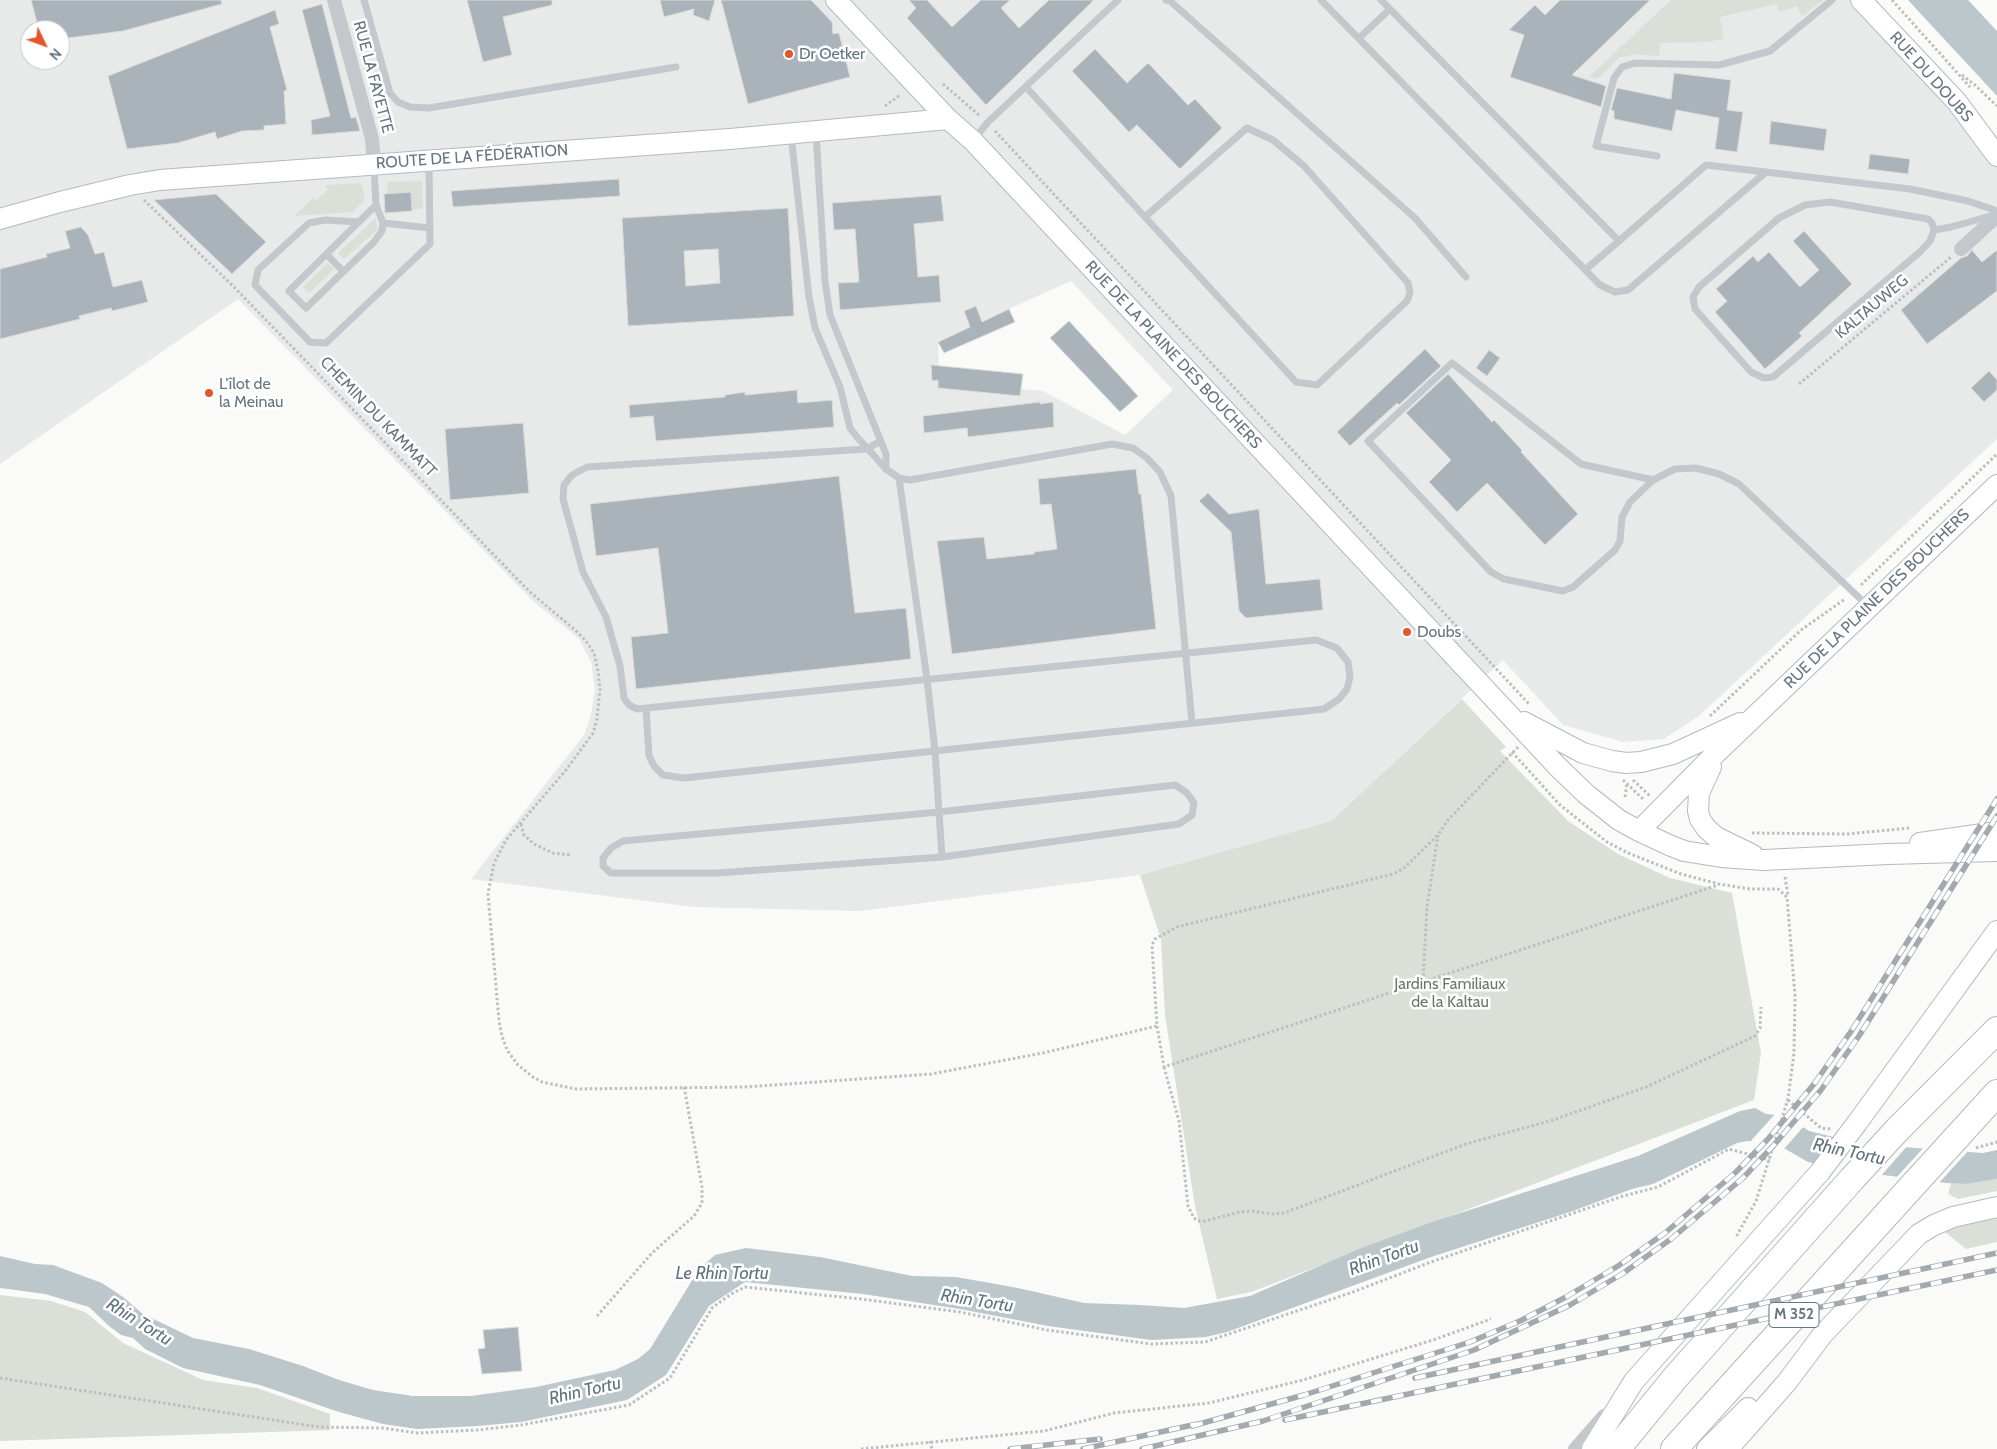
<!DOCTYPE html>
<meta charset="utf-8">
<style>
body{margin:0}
#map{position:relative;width:1997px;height:1449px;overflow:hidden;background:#fafaf8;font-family:Cabin,sans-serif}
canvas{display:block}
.north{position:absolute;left:20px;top:20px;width:50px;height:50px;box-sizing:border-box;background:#fff;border:1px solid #c1c8cd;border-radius:50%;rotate:132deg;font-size:14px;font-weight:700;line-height:20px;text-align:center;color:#657683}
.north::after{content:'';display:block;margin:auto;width:18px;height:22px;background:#e4572e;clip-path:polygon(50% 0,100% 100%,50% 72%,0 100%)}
</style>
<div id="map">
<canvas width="1997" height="1449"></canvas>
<div class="north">N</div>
</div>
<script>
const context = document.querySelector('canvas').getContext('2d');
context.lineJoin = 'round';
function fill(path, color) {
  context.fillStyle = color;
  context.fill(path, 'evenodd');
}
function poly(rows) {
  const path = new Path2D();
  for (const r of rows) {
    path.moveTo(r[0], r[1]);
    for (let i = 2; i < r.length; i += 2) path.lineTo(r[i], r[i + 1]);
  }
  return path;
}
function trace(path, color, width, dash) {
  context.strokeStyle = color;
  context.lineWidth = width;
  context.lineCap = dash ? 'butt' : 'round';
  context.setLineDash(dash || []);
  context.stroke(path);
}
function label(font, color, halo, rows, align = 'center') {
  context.font = font + ' Cabin,sans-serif';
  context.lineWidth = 5;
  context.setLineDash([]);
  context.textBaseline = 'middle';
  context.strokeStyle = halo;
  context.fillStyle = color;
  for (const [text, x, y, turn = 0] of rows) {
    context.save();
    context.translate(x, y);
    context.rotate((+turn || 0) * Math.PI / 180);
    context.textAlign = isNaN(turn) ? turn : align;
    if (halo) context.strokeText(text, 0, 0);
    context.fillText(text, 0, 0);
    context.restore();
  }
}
fill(poly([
 [0,0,1870,0,1997,143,1997,439,1700,715,1664,739,1623,742,1563,725,1503,660,1331,821,1140,875,860,911,695,907,471,879,584,735,591,715,595,689,591,662,579,639,534,602,238,299,0,464],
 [30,30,60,30,60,60,30,60],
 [1071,281,1173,390,1125,435,1043,391,939,382,938,341]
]), '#e8e9e9');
fill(poly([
 [1671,0,1823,0,1802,16,1797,6,1779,12,1777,4,1720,17,1724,39,1707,42,1660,43,1659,56,1631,54,1630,56,1620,57,1598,78,1591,78,1591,75],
 [422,181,423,208,412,210,411,192,387,194,388,182],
 [361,183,365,199,352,212,294,216,313,198,316,200,328,189,325,185],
 [376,218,377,230,344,259,338,253],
 [328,263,334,269,309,293,303,287],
 [1462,699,1506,747,1500,751,1568,821,1618,854,1670,878,1732,893,1761,1053,1754,1100,1251,1292,1217,1299,1195,1206,1165,1015,1161,939,1140,875,1331,821],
 [1997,1179,1997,1191,1958,1199,1948,1194,1951,1183,1967,1184],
 [1997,1218,1997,1242,1966,1249,1945,1232,1966,1224],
 [0,1295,51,1301,85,1312,123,1343,203,1380,257,1388,330,1414,330,1430,0,1441]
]), '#dadfd7');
fill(poly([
 [1908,0,1968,0,1997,31,1997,96],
 [1755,1108,1766,1114,1786,1116,1809,1131,1862,1144,1983,1153,1997,1150,1997,1179,1967,1184,1946,1183,1845,1170,1808,1162,1775,1143,1747,1141,1737,1143,1653,1184,1632,1189,1570,1212,1431,1257,1227,1332,1206,1337,1151,1340,1048,1326,960,1309,863,1294,745,1282,709,1306,666,1375,627,1400,521,1422,478,1426,417,1429,383,1424,339,1412,260,1385,183,1368,145,1349,133,1338,121,1335,109,1326,89,1307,45,1294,0,1288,0,1256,35,1264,53,1265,102,1283,123,1297,143,1314,193,1338,249,1349,303,1366,339,1380,373,1390,413,1396,471,1396,536,1387,615,1370,638,1359,650,1349,699,1269,715,1255,746,1248,820,1257,912,1276,956,1277,1018,1288,1084,1303,1140,1305,1184,1308,1250,1296,1359,1249,1432,1222,1638,1156,1740,1111]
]), '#bbc7cb');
fill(poly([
 [1776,1113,1787,1114,1805,1125,1783,1150,1774,1145,1749,1143],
 [1835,1135,1863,1142,1909,1144,1880,1177,1845,1173,1813,1165],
 [1925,1146,1970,1149,1938,1184,1895,1179]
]), '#fafaf8');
const building = poly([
 [31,0,221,0,222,4,123,31,60,39,60,30,39,30,31,0],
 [467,0,552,0,552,5,503,17,512,55,483,62,467,0],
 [660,0,715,0,709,21,693,15,694,9,664,17,660,0],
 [721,0,811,0,832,22,833,34,839,33,850,77,748,104,721,0],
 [909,0,927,0,952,27,981,0,1010,0,1001,8,1019,28,1049,0,1094,0,986,105,907,18,916,8,909,0],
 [1560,0,1650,0,1572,75,1606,86,1601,107,1510,77,1524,35,1509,30,1535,5,1545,15,1560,0],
 [322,4,351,118,356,117,360,131,312,135,311,120,330,116,302,10,322,4],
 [275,10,279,24,270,27,287,90,284,91,286,124,264,126,264,130,242,131,217,139,215,132,178,143,127,149,108,76,275,10],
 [1095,49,1127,83,1148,63,1188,105,1195,99,1222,128,1180,169,1137,125,1129,132,1072,71,1095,49],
 [1674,73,1731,80,1727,110,1743,112,1737,152,1715,149,1719,118,1676,110,1672,131,1614,119,1614,111,1611,110,1617,88,1671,99,1674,73],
 [1771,121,1827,129,1824,151,1769,144,1771,121],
 [1870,154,1910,159,1908,174,1868,169,1870,154],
 [619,179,620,196,453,207,451,191,619,179],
 [411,192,412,211,385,213,384,194,411,192],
 [216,194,266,242,232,274,154,200,216,194],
 [941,195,944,221,914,224,918,277,939,275,941,302,840,310,838,283,859,282,855,229,834,230,832,203,941,195],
 [788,208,794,316,628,326,622,218,788,208],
 [718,249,720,283,686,286,684,251,718,249],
 [81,227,88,235,95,254,104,252,113,287,142,280,148,302,112,311,111,308,79,316,80,319,0,339,0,269,47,257,46,254,70,248,65,231,81,227],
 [1804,231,1852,284,1799,333,1802,336,1765,369,1715,312,1727,301,1716,289,1753,256,1758,262,1769,252,1800,287,1819,270,1793,241,1804,231],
 [1972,250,1982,262,1997,250,1997,291,1927,344,1901,310,1961,258,1967,256,1972,250],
 [976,306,982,322,1009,309,1015,322,944,353,938,342,970,327,964,311,976,306],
 [1069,321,1138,396,1120,412,1050,338,1069,321],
 [1425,349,1441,366,1399,405,1397,403,1350,446,1337,432,1425,349],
 [1489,350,1500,358,1487,376,1476,368,1489,350],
 [931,365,1023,374,1020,396,938,388,938,380,932,381,931,365],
 [1989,371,1997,380,1997,390,1984,402,1971,388,1989,371],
 [1448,374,1492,422,1494,420,1522,450,1521,452,1578,514,1545,545,1487,483,1457,512,1429,482,1451,460,1406,413,1448,374],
 [797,390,798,403,832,400,834,427,656,441,653,416,630,418,629,405,725,397,725,395,745,392,745,395,797,390],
 [1040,402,1040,404,1053,402,1054,427,968,437,967,428,924,433,923,416,1040,402],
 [523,423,529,493,450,500,445,429,523,423],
 [1136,469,1139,494,1141,494,1156,629,952,654,937,541,984,537,987,559,1034,554,1034,552,1057,549,1051,504,1040,505,1038,479,1136,469],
 [839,476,855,613,906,608,911,659,636,689,631,637,668,633,658,548,596,556,590,504,839,476],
 [1208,493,1229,514,1259,509,1266,584,1320,579,1323,610,1246,618,1239,611,1231,532,1199,501,1208,493],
 [518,1327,522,1371,482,1374,478,1349,485,1348,483,1330,518,1327]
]);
fill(building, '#aab3b9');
trace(building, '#dcdcda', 1);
const secondary = poly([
 [836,0,948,119,973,141,1557,766,1586,794,1619,820,1639,831,1669,845,1684,851,1721,857,1764,860,1888,854,1997,851],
 [1861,0,1957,102,1997,156],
 [0,219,60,202,130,185,160,180,730,139,948,119],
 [1524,722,1583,753,1612,761,1626,763,1641,762,1673,754,1740,723],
 [1711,767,1699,793,1698,811,1700,819,1706,828,1716,837,1753,855],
 [1639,831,1711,758,1997,485],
 [1920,843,1997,832],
 [1857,1123,1997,931],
 [1592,1449,1634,1381,1820,1172],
 [1707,1449,1748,1408],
 [1728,1449,1787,1382,1823,1334,1919,1234,1934,1225,1953,1217,1997,1207]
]);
const highway = poly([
 [1898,1129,1997,1030],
 [1956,1138,1997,1093],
 [1617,1449,1675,1378,1852,1179],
 [1674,1449,1915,1183]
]);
trace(secondary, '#b3babf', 22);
trace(highway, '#b4b9bd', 28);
trace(poly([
 [1892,0,1970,87],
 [1962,75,1975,85,1997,106],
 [943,84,980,116],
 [885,106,900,95],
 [995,131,1529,704],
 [144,200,234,287,530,592,575,630,586,641,594,653,598,671,600,689,597,719,593,733,566,770,506,840,494,863,488,894,499,1021,502,1036,507,1050,518,1065,533,1077,542,1082,576,1089,745,1087,931,1074,1043,1053,1157,1026,1152,945,1155,939,1177,927,1393,874,1403,869,1438,835,1447,821,1518,747],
 [1799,384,1951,257],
 [1861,585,1997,454],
 [1710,716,1801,630,1845,599],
 [1512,752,1560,805,1607,842,1628,853,1681,874,1719,884,1750,889,1778,889,1787,897,1795,996,1794,1053,1788,1099,1756,1201,1736,1237],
 [1623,780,1644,800],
 [1633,780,1650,796],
 [1625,797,1627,784],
 [521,824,524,835,534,844,553,853,572,855],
 [1752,833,1847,834,1910,828],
 [1785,877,1788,895],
 [1423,981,1427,907,1438,835],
 [1157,1026,1164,1067,1718,885],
 [1164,1067,1179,1121,1188,1206,1194,1218,1198,1221,1205,1221,1240,1212,1252,1211,1272,1214,1284,1213,1466,1144,1553,1120,1646,1087,1755,1036,1760,1028,1761,1007],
 [1788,1100,1821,1128,1831,1129],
 [1976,1148,1997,1142],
 [597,1316,652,1253,694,1216,702,1203,702,1187,684,1086],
 [0,1378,319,1427,383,1428,417,1433,478,1430,521,1425,629,1405,670,1378,712,1308,731,1294,745,1287,861,1299,960,1312,1047,1330,1151,1344,1205,1342,1353,1292,1431,1262,1623,1196,1658,1187,1729,1149,1770,1160],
 [930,1441,932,1449],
 [861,1449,1044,1431,1114,1413,1209,1403,1303,1380,1352,1365,1436,1339,1491,1319]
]), '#bbbfc2', 3, [2.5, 2.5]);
trace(poly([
 [364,0,390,93,398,102,410,107,429,108,676,67],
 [1166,0,1170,1,1415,218,1466,277],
 [1321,0,1600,285,1615,292,1628,290,1766,172],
 [1381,0,1619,241,1706,165,1910,189,1968,201,1997,211],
 [1359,38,1390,9],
 [1026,87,1296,382,1317,385,1407,301,1410,293,1408,283,1304,166,1273,140,1247,128,1145,217],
 [816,133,825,281,830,315,886,454,886,469],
 [791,135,809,297,815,328,840,387,850,428,857,437,886,469,899,478,910,480,1112,444,1133,448,1147,458,1160,472,1171,496,1192,723],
 [973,141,987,123,1118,0],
 [1657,156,1596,146,1614,78,1622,67,1635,63,1719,65,1770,51,1832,0],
 [374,167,376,205,289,291,306,308,374,242,382,231,383,223,376,205],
 [1830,202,1928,219,1932,223,1934,230,1930,241,1921,251,1773,377,1764,378,1751,372,1695,309,1693,297,1699,287,1779,218,1805,205,1830,202],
 [359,222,325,220,309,223,258,270,255,285,310,342,326,343,430,244,429,163],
 [383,223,430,228],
 [1934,230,1951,227,1994,215],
 [326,254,343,271],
 [1585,270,1619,241],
 [899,478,927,679,935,751,939,812,942,857,1179,824,1192,815,1194,803,1187,793,1175,785,939,812,623,841,611,848,603,858,603,866,611,873,717,873,942,857],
 [1653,480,1581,464,1452,363,1368,441,1491,572,1504,579,1563,591,1573,587,1615,550,1620,541,1622,517,1630,502,1653,480,1675,469,1696,468,1719,474,1739,484,1869,607],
 [646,708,649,756,654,766,663,775,684,778,1324,709,1339,699,1347,689,1350,677,1348,662,1337,648,1316,640,646,708,637,709,629,705,624,698,620,666,606,617,583,572,563,499,564,485,572,475,587,467,867,449,880,441]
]), '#c3c8cc', 7);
trace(poly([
 [334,0,372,139,374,164],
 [1961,249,1997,216],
 [1575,1449,1604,1416]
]), '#c3c8cc', 14);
trace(secondary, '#fff', 20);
trace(highway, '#fff', 26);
const rail = poly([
 [1415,1378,1997,1253],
 [1285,1420,1997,1270],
 [1192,1426,1304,1395,1470,1342,1520,1321,1566,1297,1618,1266,1665,1233,1736,1172,1768,1139,1814,1084,1852,1030,1997,799],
 [1010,1449,1100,1439],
 [1083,1449,1197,1424],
 [1142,1449,1263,1421,1474,1350,1570,1305,1622,1274,1671,1239,1743,1178,1774,1145,1821,1090,1859,1036,1997,816]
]);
trace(rail, '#a2aab0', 5.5);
trace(rail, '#fff', 4, [11]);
const secondaryBridge = poly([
 [1820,1172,1857,1123]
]);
const highwayBridge = poly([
 [1852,1179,1898,1129],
 [1915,1183,1956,1138]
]);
trace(secondaryBridge, '#b3babf', 22, []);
trace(highwayBridge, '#b4b9bd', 28, []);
trace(secondaryBridge, '#fff', 20);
trace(highwayBridge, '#fff', 26);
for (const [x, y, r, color] of [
 [789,54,5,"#e4572e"],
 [209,393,5,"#e4572e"],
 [1407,632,5,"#e4572e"]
]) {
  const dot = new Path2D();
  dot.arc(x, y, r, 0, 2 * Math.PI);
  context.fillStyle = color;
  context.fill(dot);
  trace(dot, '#fff', 2);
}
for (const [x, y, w] of [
 [1794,1315,50]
]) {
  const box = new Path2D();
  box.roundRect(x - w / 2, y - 12.5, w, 25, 4);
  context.fillStyle = '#fff';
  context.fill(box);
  trace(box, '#657683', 1);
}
label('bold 15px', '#657683', null, [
 ["M 352",1794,1315]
]);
label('16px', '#657683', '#fff', [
 ["Dr Oetker",799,54],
 ["L'îlot de",219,384],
 ["la Meinau",219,402],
 ["Doubs",1417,632]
], 'left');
label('16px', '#657683', '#fff', [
 ["RUE LA FAYETTE",373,77,75],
 ["RUE DU DOUBS",1931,77,48],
 ["ROUTE DE LA FÉDÉRATION",472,157,-4],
 ["KALTAUWEG",1872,307,-40],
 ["RUE DE LA PLAINE DES BOUCHERS",1173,355,47],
 ["CHEMIN DU KAMMATT",378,417,46],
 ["RUE DE LA PLAINE DES BOUCHERS",1877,599,-44]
]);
label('16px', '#687a64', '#fff', [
 ["Jardins Familiaux",1450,984],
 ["de la Kaltau",1450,1002]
]);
label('italic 18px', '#60757c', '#fff', [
 ["Rhin Tortu",1849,1152,12],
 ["Rhin Tortu",1384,1258,-20],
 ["Le Rhin Tortu",722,1274],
 ["Rhin Tortu",977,1301,9],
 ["Rhin Tortu",139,1322,32],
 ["Rhin Tortu",585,1391,-13]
]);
</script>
